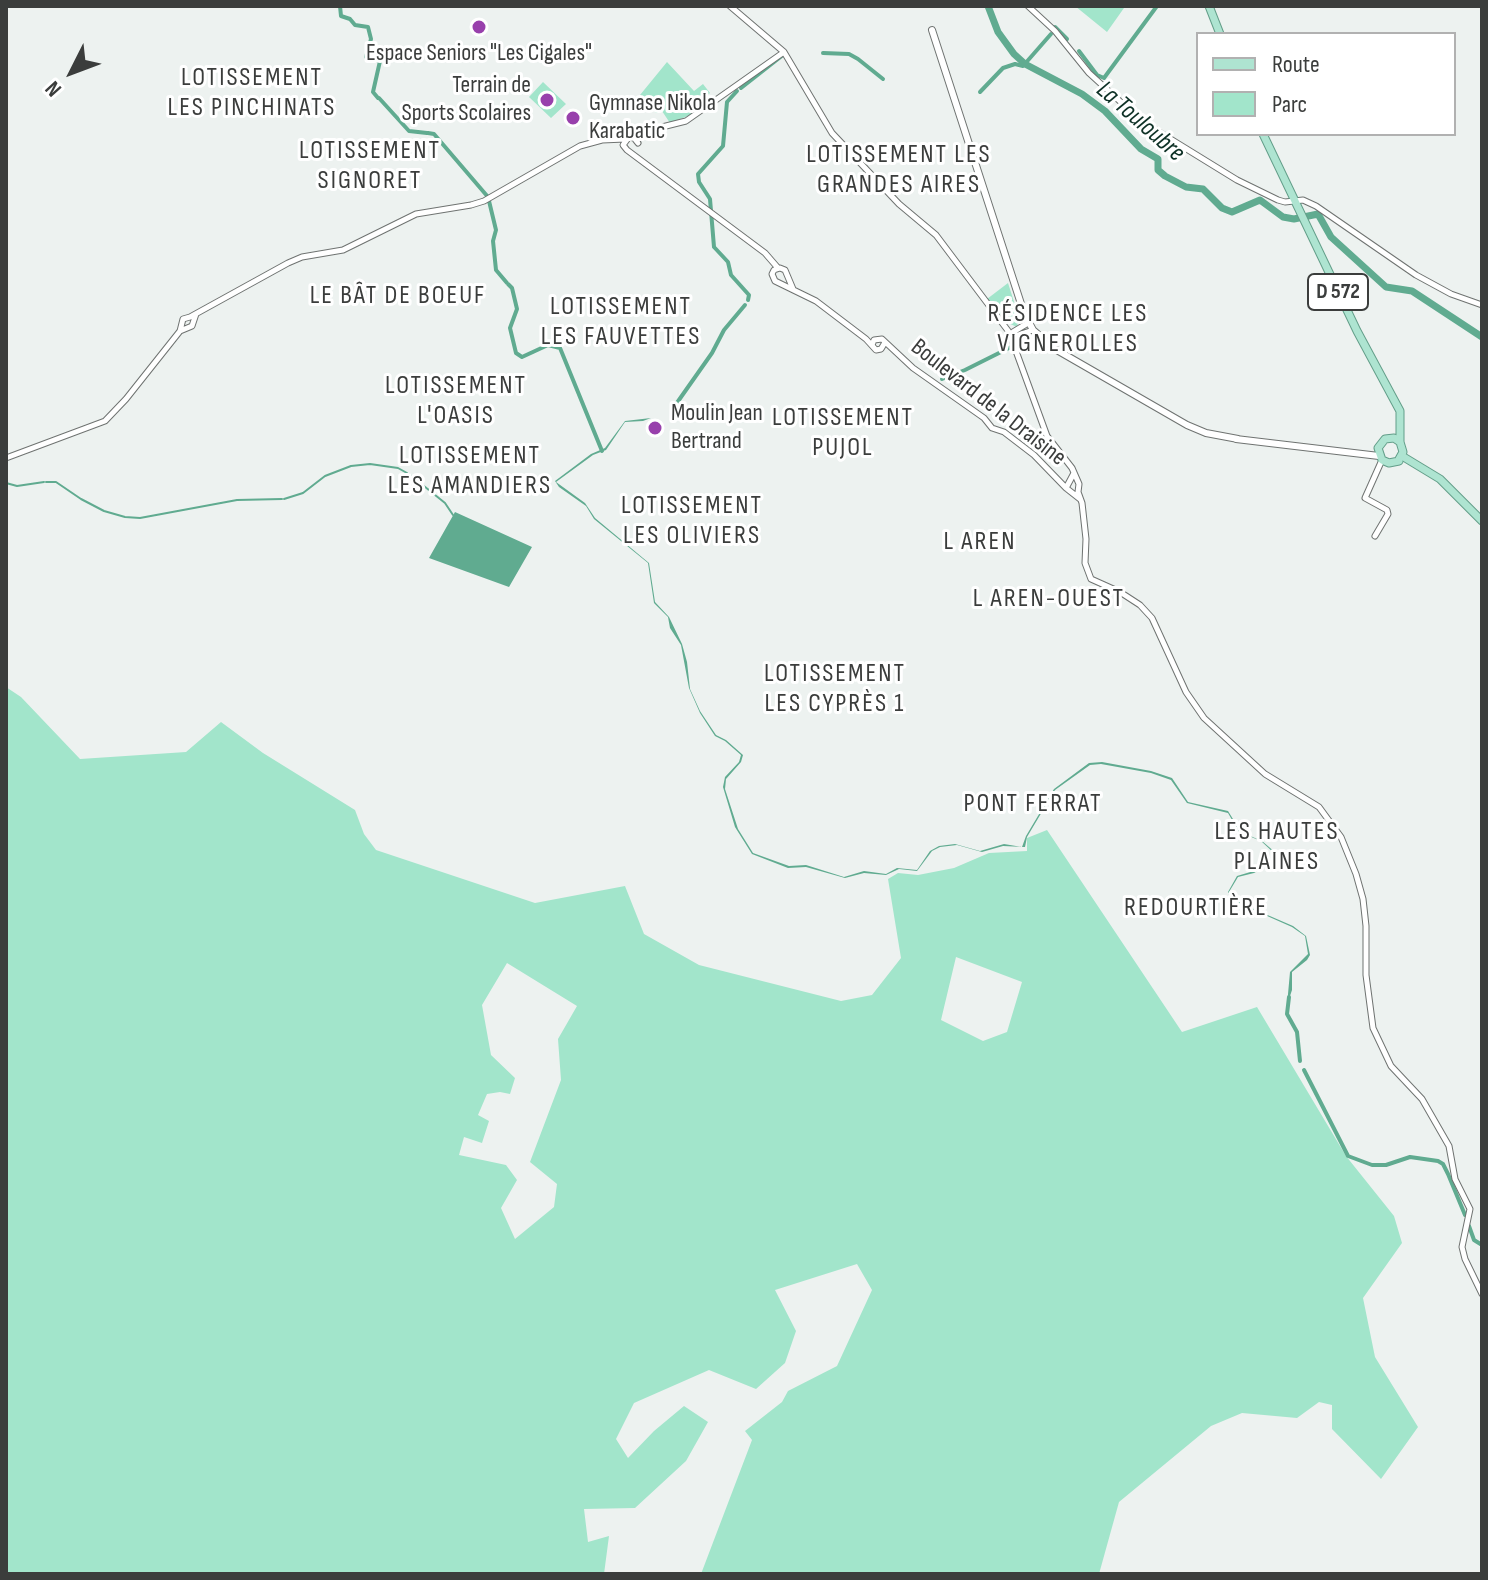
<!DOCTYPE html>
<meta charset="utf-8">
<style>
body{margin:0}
#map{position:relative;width:1488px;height:1580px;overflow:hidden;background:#edf2f0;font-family:"Sofia Sans Condensed",sans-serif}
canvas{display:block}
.frame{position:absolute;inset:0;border:8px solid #3b3d3c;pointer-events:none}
.legend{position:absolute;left:1196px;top:32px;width:260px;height:104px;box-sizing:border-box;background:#fff;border:2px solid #b1b1b1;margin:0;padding:10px 14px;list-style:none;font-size:24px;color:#3b3d3c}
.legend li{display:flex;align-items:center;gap:16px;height:40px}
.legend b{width:40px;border:2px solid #b1b1b1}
.north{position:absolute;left:32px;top:32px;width:80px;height:80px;-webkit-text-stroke:6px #fff;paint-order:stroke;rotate:228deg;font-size:22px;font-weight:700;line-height:32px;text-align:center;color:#3b3d3c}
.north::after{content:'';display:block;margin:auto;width:28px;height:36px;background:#3b3d3c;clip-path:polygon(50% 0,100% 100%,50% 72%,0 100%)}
</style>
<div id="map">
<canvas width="1488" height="1580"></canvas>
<div class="frame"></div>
<ul class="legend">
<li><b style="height:10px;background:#aee4d1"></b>Route</li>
<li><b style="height:22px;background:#a2e5cb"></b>Parc</li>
</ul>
<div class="north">N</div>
</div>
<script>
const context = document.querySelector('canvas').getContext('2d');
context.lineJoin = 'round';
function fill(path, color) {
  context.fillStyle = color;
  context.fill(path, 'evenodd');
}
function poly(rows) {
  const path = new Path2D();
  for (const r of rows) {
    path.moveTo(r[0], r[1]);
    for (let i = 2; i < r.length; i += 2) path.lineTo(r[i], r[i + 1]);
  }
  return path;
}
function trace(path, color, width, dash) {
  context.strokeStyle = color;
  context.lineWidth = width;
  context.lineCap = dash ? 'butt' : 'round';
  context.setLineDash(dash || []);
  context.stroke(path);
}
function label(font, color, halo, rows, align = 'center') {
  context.font = font + ' "Sofia Sans Condensed",sans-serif';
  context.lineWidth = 6;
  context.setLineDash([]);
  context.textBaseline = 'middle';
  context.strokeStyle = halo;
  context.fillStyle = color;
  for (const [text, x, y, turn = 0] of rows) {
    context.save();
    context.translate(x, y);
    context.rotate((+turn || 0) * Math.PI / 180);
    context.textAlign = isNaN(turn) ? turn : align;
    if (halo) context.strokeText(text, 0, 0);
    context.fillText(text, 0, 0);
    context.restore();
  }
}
fill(poly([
 [1075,6,1123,6,1124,8,1107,32],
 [667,62,694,91,703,84,710,93,693,107,698,112,670,123,662,111,656,113,640,95],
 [543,82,566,104,551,118,529,97],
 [1008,283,1019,317,1017,327,1006,322,987,299],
 [6,687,21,697,80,759,186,752,221,722,263,753,355,810,364,834,376,850,535,903,625,886,644,934,699,965,841,1001,872,995,901,958,888,879,898,873,918,875,954,868,989,853,1027,851,1027,838,1047,830,1182,1032,1257,1007,1346,1156,1394,1216,1402,1243,1363,1298,1375,1357,1418,1427,1381,1479,1332,1429,1332,1405,1319,1402,1297,1418,1242,1413,1211,1426,1119,1502,1099,1574,701,1574,752,1440,745,1431,782,1402,788,1391,837,1366,872,1290,857,1264,775,1290,796,1331,785,1363,756,1389,709,1370,634,1403,616,1439,628,1458,654,1431,684,1406,708,1422,686,1461,635,1508,584,1509,588,1542,609,1536,604,1574,6,1574],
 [956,957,1022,982,1007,1032,983,1041,941,1020],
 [507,963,577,1006,558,1039,561,1080,530,1162,557,1184,554,1207,515,1239,501,1208,517,1180,506,1165,459,1155,464,1137,482,1143,489,1121,478,1115,487,1094,500,1092,510,1094,515,1078,491,1055,482,1005]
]), '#a2e5cb');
fill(poly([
 [651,418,643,421,625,422,606,450,593,455,556,482,585,503,595,518,649,563,655,602,669,617,682,644,687,662,690,689,700,711,716,735,726,740,743,755,741,762,726,779,725,789,738,829,753,853,789,866,806,865,844,877,864,871,886,874,897,868,917,870,930,851,939,846,955,844,980,851,1004,844,1022,847,1026,836,1054,789,1089,763,1102,762,1151,771,1172,778,1188,802,1228,811,1241,832,1262,841,1276,853,1277,856,1274,862,1254,873,1238,877,1229,892,1242,904,1293,926,1306,936,1310,955,1307,960,1292,972,1292,990,1287,1005,1290,972,1308,954,1305,936,1292,927,1240,904,1228,892,1237,876,1257,870,1273,859,1275,854,1261,841,1239,832,1228,813,1187,803,1171,780,1151,773,1101,764,1090,765,1055,790,1027,837,1025,847,1003,846,982,852,957,845,940,847,932,851,917,871,899,869,886,875,864,873,845,878,806,867,788,868,752,854,735,827,723,787,725,777,739,762,741,755,725,741,715,736,700,713,689,688,681,645,670,628,668,617,654,603,648,563,594,519,586,506,559,487,555,481,591,454,605,448,625,421],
 [455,512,532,547,509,587,429,558]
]), '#60ab90');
trace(poly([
 [409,474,445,503,453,515],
 [46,482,56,482,81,499,104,511,125,517,140,518,237,500,282,499],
 [6,483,17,486,44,482],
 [284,499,303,493,325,476,351,466,370,464,398,468,407,473]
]), '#60ab90', 2);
trace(poly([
 [340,6,341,16,350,19,355,25,368,27,371,39,366,57,380,61,373,92,378,98],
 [1055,27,1067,39],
 [1079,51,1097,75,1104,78,1157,6],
 [823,53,849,54,858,59,883,79],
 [741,88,783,55],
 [737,91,727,102,723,146,698,174,699,182,710,199,714,247,728,262,731,275,749,295,748,300],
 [980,92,1003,68,1015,64,1023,66,1051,34],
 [379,98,409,131,427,133],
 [428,133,434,134,488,197],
 [489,201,496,230,493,241,496,270,507,283],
 [508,284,512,288,517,309,510,328,516,353,522,357,548,345,560,348,602,451],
 [942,379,965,370,1011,347],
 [674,407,712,353,724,330,745,305],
 [1289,997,1287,1014,1297,1032,1300,1061],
 [1304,1070,1348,1156,1372,1165,1386,1165,1410,1157,1438,1161,1443,1164,1448,1174,1465,1215],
 [1469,1226,1474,1240,1482,1245]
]), '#60ab90', 4);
trace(poly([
 [988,6,998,32,1014,54,1025,64,1082,94,1105,111,1141,149,1158,159,1158,170,1165,176,1186,187,1203,189,1222,208,1232,212,1260,200,1283,217,1294,219,1318,214,1331,237,1386,287,1412,291,1482,337]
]), '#60ab90', 7);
const tertiary = poly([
 [730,6,784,52,832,133,899,204,936,235,1009,332,1047,436,1072,468,1079,484,1078,492,1082,503,1086,539,1085,563,1091,579,1120,592,1140,605,1152,618,1186,692,1204,718,1265,774,1319,807,1341,837,1356,874,1363,899,1366,926,1366,975,1373,1028,1391,1066,1422,1099,1449,1146,1455,1179,1470,1209,1462,1247,1465,1259,1482,1294],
 [1028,6,1055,31,1089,73,1124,105,1159,132,1237,180,1278,200,1285,202,1303,200,1316,206,1416,275,1451,294,1482,305],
 [635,138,643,136,650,130,686,121,784,52],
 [638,143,634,138,629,137,623,145,627,150,765,253,778,268],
 [793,289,785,270,780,268,774,270,772,274,775,281,816,301,866,339,876,350,881,349,884,344],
 [180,331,192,326,196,314],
 [1012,336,1013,332,1028,323],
 [1012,337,1033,330],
 [872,345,874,340,882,339,913,368,984,418,992,428,1004,432,1034,455,1066,488],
 [6,458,105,421,126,399,180,331,183,319,190,317,288,263,302,257,343,250,416,214,471,205,484,201,580,146,602,140,625,139],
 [1074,473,1066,488,1080,499],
 [1375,536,1388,514,1387,510,1365,498,1382,460]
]);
const secondary = poly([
 [932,30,1024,313,1033,330,1055,349,1187,425,1206,433,1238,439],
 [1236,439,1379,456]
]);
const primary = poly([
 [1209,6,1220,34],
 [1263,134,1357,331,1400,411,1400,442,1403,452,1398,461],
 [1402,456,1440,479,1482,521],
 [1399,461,1389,463,1382,460,1378,448,1385,439,1394,438,1400,442]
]);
trace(tertiary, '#6f7371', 7);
trace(secondary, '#6f7371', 8);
trace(primary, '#639e89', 9);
trace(tertiary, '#fff', 5);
trace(secondary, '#fff', 6);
trace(primary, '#aee4d1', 7);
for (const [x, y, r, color] of [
 [479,27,8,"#9840ac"],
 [547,100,8,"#9840ac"],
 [573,118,8,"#9840ac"],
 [655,428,8,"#9840ac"]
]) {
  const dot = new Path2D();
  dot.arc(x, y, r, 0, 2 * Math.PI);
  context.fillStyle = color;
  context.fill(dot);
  trace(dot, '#fff', 3);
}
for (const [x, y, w] of [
 [1338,292,60]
]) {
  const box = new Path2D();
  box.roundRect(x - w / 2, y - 18, w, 36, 6);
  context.fillStyle = '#fff';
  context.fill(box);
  trace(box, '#3b3d3c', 2);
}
label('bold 22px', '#3b3d3c', null, [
 ["D 572",1338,292]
]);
label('24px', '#3b3d3c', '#fff', [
 ["Espace Seniors \"Les Cigales\"",479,54,"center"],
 ["Terrain de",531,86,"right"],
 ["Sports Scolaires",531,114,"right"],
 ["Gymnase Nikola",589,104],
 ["Karabatic",589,132],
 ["Moulin Jean",671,414],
 ["Bertrand",671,442]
], 'left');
label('24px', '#3b3d3c', '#fff', [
 ["Boulevard de la Draisine",988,403,38]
]);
context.letterSpacing = '2px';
label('26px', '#3b3d3c', '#fff', [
 ["LOTISSEMENT",252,78],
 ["LES PINCHINATS",252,108],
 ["LOTISSEMENT",370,151],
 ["SIGNORET",370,181],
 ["LOTISSEMENT LES",899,155],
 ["GRANDES AIRES",899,185],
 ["LE BÂT DE BOEUF",398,296],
 ["LOTISSEMENT",621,307],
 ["LES FAUVETTES",621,337],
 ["RÉSIDENCE LES",1068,314],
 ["VIGNEROLLES",1068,344],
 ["LOTISSEMENT",456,386],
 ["L'OASIS",456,416],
 ["LOTISSEMENT",843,418],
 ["PUJOL",843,448],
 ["LOTISSEMENT",470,456],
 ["LES AMANDIERS",470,486],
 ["LOTISSEMENT",692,506],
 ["LES OLIVIERS",692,536],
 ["L AREN",980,542],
 ["L AREN-OUEST",1049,599],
 ["LOTISSEMENT",835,674],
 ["LES CYPRÈS 1",835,704],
 ["PONT FERRAT",1033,804],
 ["LES HAUTES",1277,832],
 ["PLAINES",1277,862],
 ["REDOURTIÈRE",1196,908]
]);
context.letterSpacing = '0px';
label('italic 26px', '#0e3126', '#fff', [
 ["La Touloubre",1140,122,41]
]);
</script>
